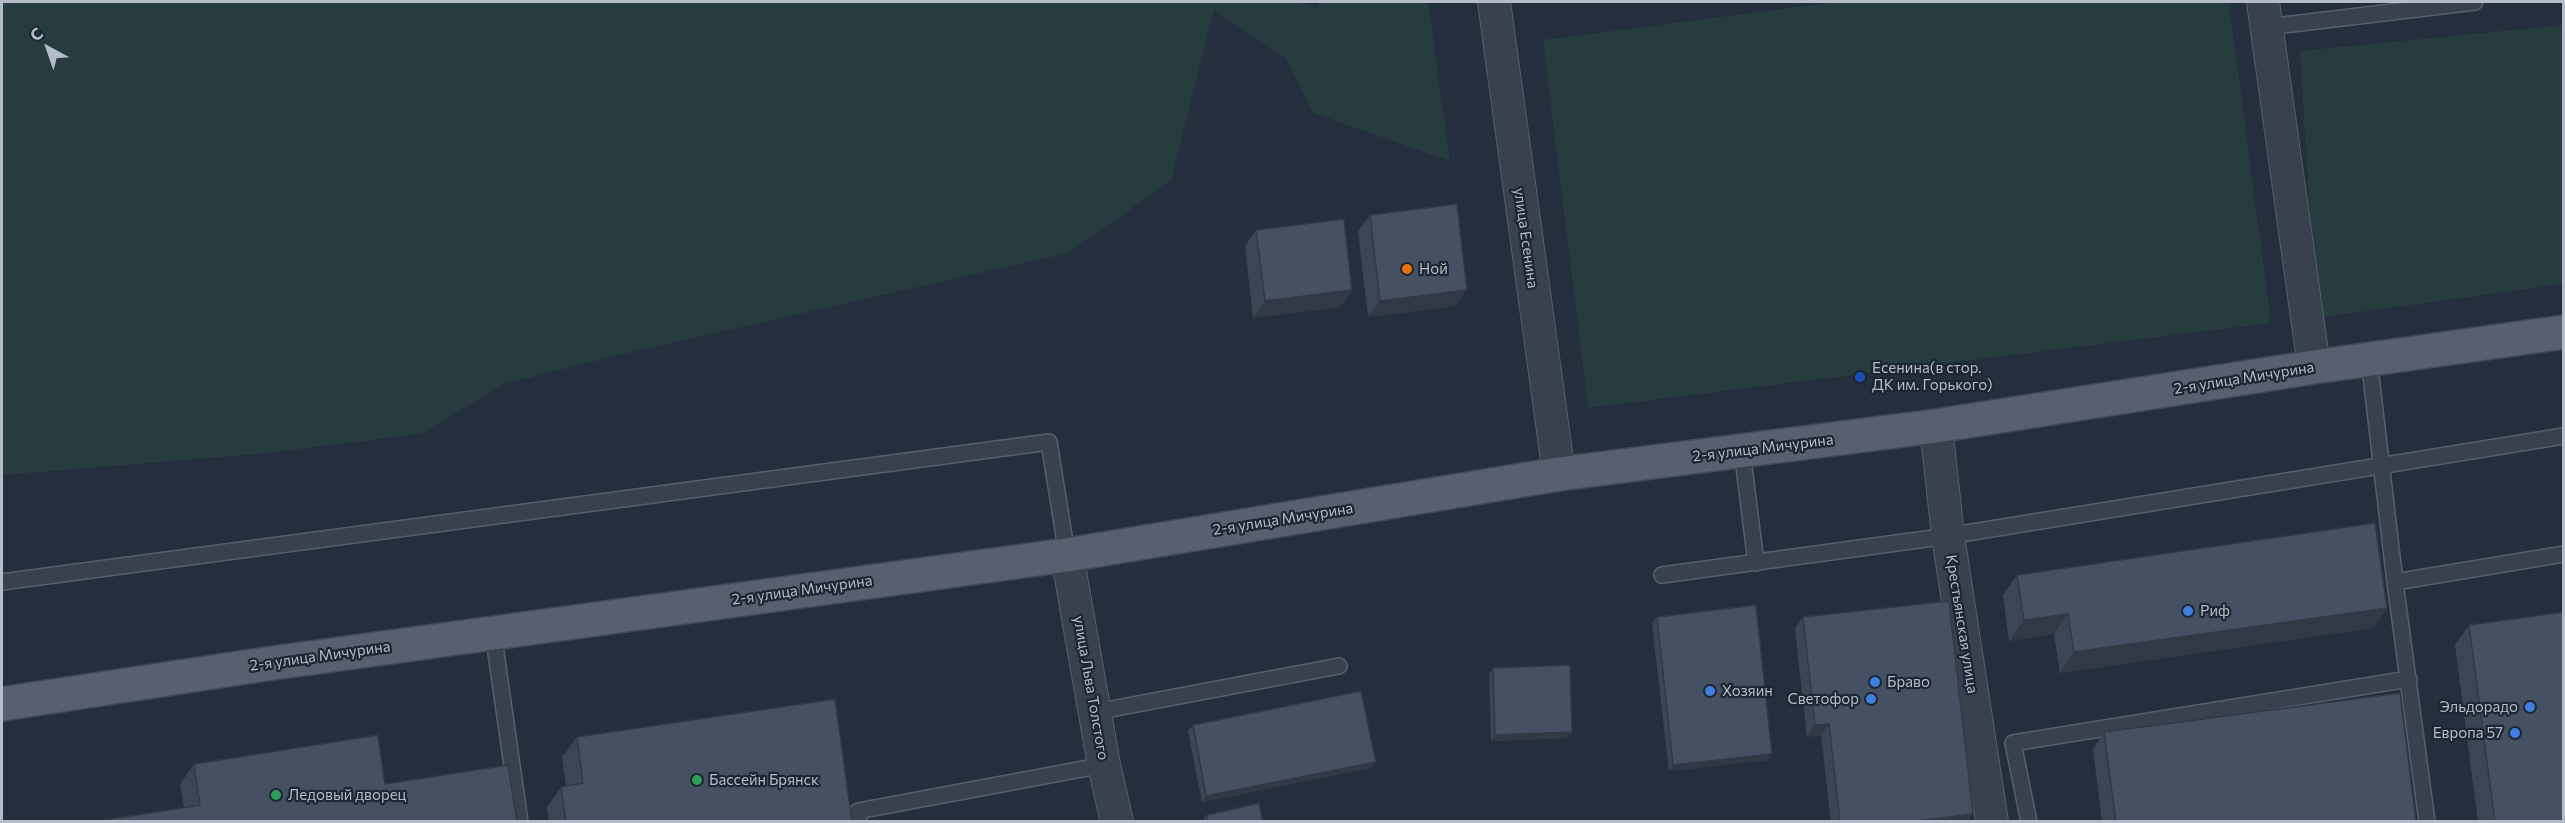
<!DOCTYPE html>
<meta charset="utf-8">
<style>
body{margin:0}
#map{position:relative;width:2565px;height:823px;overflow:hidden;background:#242f3e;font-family:Commissioner,sans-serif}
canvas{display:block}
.frame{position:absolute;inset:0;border:3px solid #b4bcc9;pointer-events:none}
.north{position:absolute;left:18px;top:18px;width:60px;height:60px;-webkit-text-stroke:4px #1d2633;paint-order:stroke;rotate:320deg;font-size:16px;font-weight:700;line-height:24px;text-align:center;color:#b4bcc9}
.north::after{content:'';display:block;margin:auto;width:21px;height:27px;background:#b4bcc9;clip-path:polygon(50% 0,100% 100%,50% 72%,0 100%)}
</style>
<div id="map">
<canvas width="2565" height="823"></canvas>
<div class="frame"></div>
<div class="north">С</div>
</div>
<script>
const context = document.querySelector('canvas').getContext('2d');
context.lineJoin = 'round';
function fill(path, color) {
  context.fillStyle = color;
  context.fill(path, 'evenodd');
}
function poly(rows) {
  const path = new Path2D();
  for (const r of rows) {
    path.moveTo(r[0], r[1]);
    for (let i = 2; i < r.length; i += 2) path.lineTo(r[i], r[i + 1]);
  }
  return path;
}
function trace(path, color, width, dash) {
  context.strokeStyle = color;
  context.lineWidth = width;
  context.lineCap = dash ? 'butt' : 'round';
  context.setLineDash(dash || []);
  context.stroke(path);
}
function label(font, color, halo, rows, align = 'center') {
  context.font = font + ' Commissioner,sans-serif';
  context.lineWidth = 4.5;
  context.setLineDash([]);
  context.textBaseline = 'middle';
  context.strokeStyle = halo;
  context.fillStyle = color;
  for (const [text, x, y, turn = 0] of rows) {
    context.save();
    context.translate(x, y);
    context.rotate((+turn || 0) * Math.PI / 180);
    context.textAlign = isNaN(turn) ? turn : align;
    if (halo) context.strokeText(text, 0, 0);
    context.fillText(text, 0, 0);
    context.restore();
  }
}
fill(poly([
 [2,2,1299,2,1317,8,1319,2,1428,2,1450,161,1313,113,1286,58,1214,10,1171,181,1068,253,623,354,504,384,421,434,259,454,2,475],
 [1836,2,2229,2,2271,323,1588,408,1543,40],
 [2563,25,2563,284,2316,318,2300,51]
]), '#263c3f');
const service = poly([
 [2267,27,2475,2],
 [2369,359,2395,582,2427,822],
 [1742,451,1756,563],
 [1662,575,1948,536,2564,436],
 [2,582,1049,442,1067,555],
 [2395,582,2564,554],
 [493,632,520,822],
 [1095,712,1339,666],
 [859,822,858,811,1104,765],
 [2029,822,2013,743,2409,679]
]);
const minor = poly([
 [1494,2,1559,474],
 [2263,2,2314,367],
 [1936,426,1948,536,1992,822],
 [1067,555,1104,765,1117,822]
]);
const primary = poly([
 [2,704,266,664,1067,555,1559,474,1936,426,2314,367,2564,332]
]);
trace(service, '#565f6c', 18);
trace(minor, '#565f6c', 34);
trace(primary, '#414a57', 36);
trace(service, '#38414e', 15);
trace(minor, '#38414e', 32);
trace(primary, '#56606e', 33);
fill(poly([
 [1370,215,1455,306,1368,317,1358,231],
 [1256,230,1341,307,1253,318,1245,246],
 [2017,575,2387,608,2373,628,2060,673,2054,634,2009,641,2003,595],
 [1657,617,1768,760,1669,771,1652,623],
 [1803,617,1973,814,1968,822,1831,822,1821,735,1807,737,1795,629],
 [2469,625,2564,822,2478,822,2455,645],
 [1493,668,1572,732,1568,738,1491,741,1489,674],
 [1193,725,1371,768,1202,802,1188,731],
 [2104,732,2416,822,2102,822,2093,749],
 [577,737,852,822,549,822,547,807,561,787,566,786,562,757],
 [194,764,385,784,517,822,184,807,180,784],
 [1207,815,1263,822,1202,822]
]), '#3b4654');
fill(poly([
 [1352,290,1341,307,1253,318,1265,301],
 [1467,290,1455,306,1368,317,1380,301],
 [2387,608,2373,628,2060,673,2074,652],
 [2068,614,2054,634,2009,641,2024,620],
 [1829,724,1821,735,1807,737,1815,725],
 [1572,732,1568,738,1491,741,1495,735],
 [1772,754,1768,760,1669,771,1673,765],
 [1376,762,1371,768,1202,802,1206,796],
 [1973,814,1968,822,1908,822]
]), '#303945');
const building = poly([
 [1457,204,1467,290,1380,301,1370,215,1457,204],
 [1344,219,1352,290,1265,301,1256,230,1344,219],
 [2375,523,2387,608,2074,652,2068,614,2024,620,2017,575,2375,523],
 [1949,601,1973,814,1908,822,1840,822,1829,724,1815,725,1803,617,1949,601],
 [1756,605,1772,754,1673,765,1657,617,1756,605],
 [2564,612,2564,822,2495,822,2469,625,2564,612],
 [1570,665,1572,732,1495,735,1493,668,1570,665],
 [1361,691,1376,762,1206,796,1193,725,1361,691],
 [2400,693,2416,822,2116,822,2104,732,2400,693],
 [835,699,852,822,566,822,561,787,583,783,577,737,835,699],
 [378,735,385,784,508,765,517,822,92,822,200,805,194,764,378,735],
 [1259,803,1263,822,1208,822,1207,815,1259,803]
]);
fill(building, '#455162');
trace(building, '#303945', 1.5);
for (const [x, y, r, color] of [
 [1407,269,6,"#e8710a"],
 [1860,377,6,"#1a4fb4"],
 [2188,611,6,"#3f7fe0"],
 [1875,682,6,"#3f7fe0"],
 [1710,691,6,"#3f7fe0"],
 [1871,699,6,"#3f7fe0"],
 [2530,707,6,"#3f7fe0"],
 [2515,733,6,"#3f7fe0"],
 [697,780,6,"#2e9e5b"],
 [276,795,6,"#2e9e5b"]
]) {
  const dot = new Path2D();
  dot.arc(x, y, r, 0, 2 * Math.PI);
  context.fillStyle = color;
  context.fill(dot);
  trace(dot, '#1d2633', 2);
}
label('15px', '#b4bcc9', '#1d2633', [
 ["улица Есенина",1526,238,82],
 ["2-я улица Мичурина",2244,378,-9],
 ["2-я улица Мичурина",1763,448,-7],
 ["2-я улица Мичурина",1283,519,-9],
 ["2-я улица Мичурина",802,590,-8],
 ["Крестьянская улица",1962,624,81],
 ["2-я улица Мичурина",320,656,-8],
 ["улица Льва Толстого",1091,688,80]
]);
label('15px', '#b4bcc9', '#1d2633', [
 ["Ной",1419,269],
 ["Есенина(в стор.",1872,368],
 ["ДК им. Горького)",1872,385],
 ["Риф",2200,611],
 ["Браво",1887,682],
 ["Хозяин",1722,691],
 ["Светофор",1859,699,"right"],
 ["Эльдорадо",2518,707,"right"],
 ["Европа 57",2503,733,"right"],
 ["Бассейн Брянск",709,780],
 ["Ледовый дворец",288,795]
], 'left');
</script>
